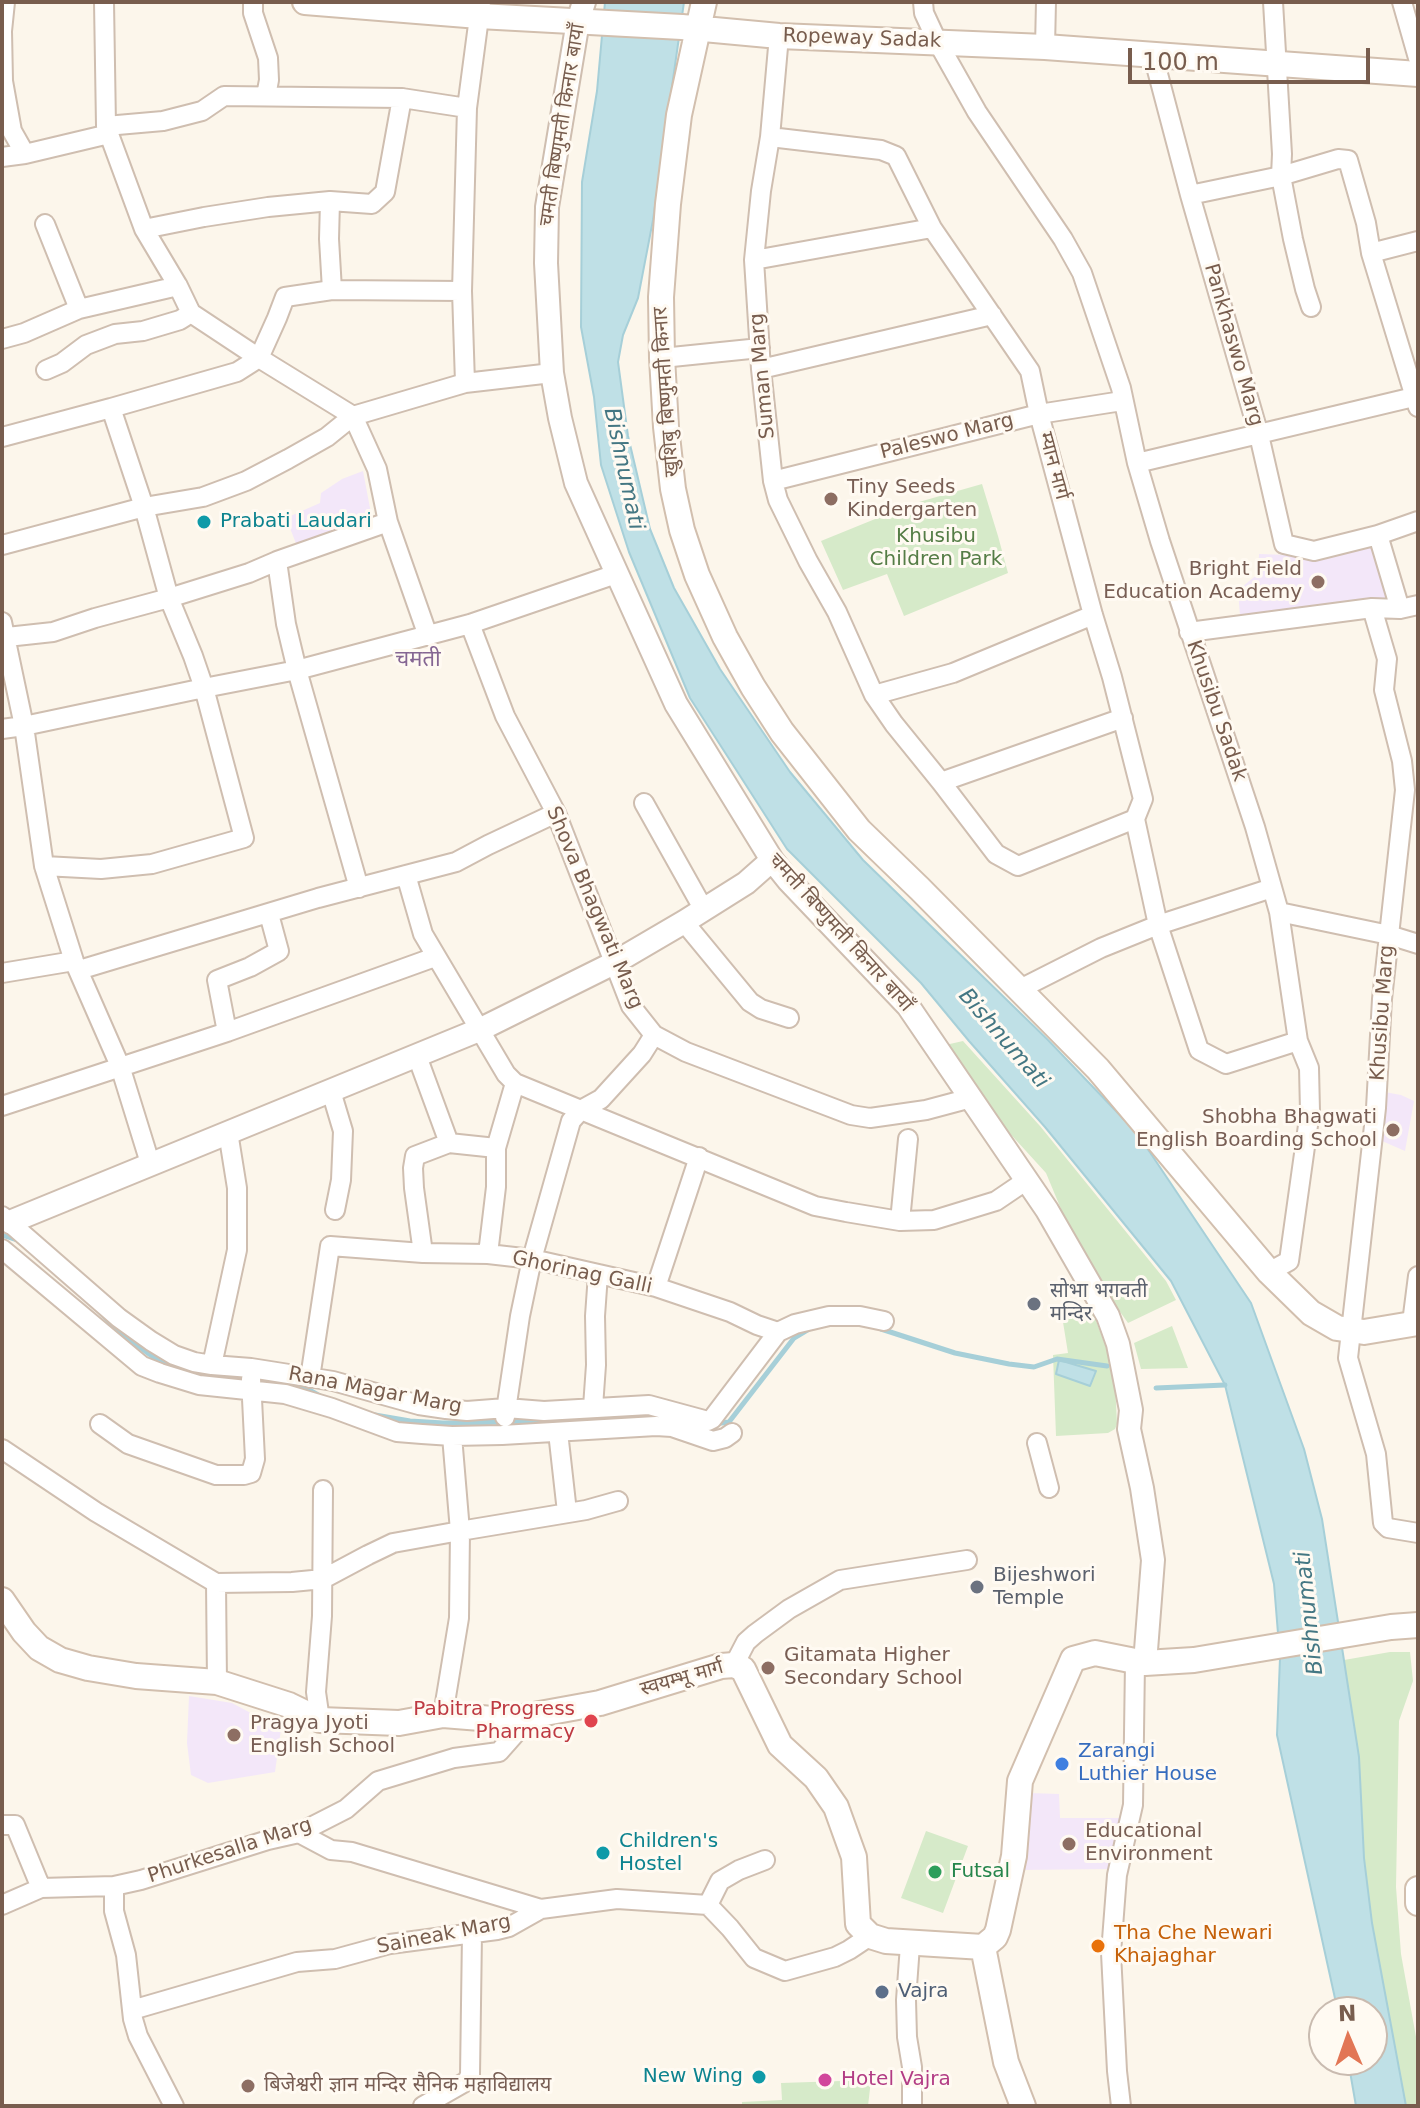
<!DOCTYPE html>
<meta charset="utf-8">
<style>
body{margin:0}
#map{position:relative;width:1420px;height:2108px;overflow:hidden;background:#fcf6eb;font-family:"DejaVu Sans",sans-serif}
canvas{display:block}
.frame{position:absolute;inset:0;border:4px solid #785d4e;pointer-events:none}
.north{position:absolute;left:1308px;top:1996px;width:80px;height:80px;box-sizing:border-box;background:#fffaf2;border:2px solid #c9bbb0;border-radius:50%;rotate:358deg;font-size:22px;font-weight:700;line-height:32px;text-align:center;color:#785d4e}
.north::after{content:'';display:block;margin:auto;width:28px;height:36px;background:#e27655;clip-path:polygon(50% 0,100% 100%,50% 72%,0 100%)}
.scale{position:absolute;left:1128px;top:48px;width:242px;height:36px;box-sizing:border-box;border:4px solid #785d4e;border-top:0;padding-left:10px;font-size:24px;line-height:28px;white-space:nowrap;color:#785d4e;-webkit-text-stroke:6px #fffaf2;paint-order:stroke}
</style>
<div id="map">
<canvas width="1420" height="2108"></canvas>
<div class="frame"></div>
<div class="north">N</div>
<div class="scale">100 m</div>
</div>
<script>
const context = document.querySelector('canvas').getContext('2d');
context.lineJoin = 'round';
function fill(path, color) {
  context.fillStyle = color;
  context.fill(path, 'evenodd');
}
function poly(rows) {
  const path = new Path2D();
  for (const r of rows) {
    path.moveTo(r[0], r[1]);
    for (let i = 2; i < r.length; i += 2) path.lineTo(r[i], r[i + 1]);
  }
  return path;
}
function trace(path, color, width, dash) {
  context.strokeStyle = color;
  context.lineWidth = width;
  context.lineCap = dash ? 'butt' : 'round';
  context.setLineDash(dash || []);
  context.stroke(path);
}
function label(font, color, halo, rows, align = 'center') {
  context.font = font + ' "DejaVu Sans","Noto Sans Devanagari",sans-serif';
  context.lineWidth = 6;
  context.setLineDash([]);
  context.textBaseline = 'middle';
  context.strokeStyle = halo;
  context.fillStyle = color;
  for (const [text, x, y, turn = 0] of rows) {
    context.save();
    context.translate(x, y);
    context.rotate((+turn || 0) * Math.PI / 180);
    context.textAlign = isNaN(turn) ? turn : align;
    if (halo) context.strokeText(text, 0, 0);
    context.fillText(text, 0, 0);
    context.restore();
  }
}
fill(poly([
 [363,471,373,524,297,546,286,518,320,503,321,493,342,479],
 [1375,545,1394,600,1273,617,1240,616,1238,590,1258,574,1259,554,1317,556],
 [1379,1091,1401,1095,1414,1101,1405,1151,1382,1141,1378,1141],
 [189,1696,232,1703,281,1729,275,1772,208,1783,191,1775,187,1743],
 [1029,1793,1059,1794,1060,1818,1123,1818,1110,1869,1018,1870]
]), '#f3e7f9');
fill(poly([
 [982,484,998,536,1008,573,904,616,887,574,843,590,821,541,912,504],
 [963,1041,1040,1126,1166,1281,1176,1300,1128,1323,1081,1257,1046,1173,932,1048],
 [1074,1303,1080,1315,1091,1307,1104,1342,1114,1361,1117,1424,1115,1429,1108,1433,1056,1436,1053,1355,1068,1353,1062,1316],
 [1172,1326,1188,1368,1141,1369,1134,1343],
 [1390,1652,1410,1652,1413,1681,1399,1721,1396,1887,1401,1954,1418,2048,1418,2106,1406,2106,1372,1923,1364,1858,1359,1756,1344,1660],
 [926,1831,968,1846,943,1913,901,1898],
 [871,2080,868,2106,742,2106,742,2102,782,2100,781,2083]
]), '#d6eac9');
const water = poly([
 [605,2,684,2,653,220,638,298,623,335,618,362,628,436,650,529,674,588,720,669,790,772,863,860,1048,1040,1137,1133,1251,1303,1304,1449,1322,1519,1359,1757,1364,1858,1372,1923,1406,2106,1356,2106,1348,2060,1372,2060,1372,2012,1338,2012,1277,1735,1280,1658,1274,1584,1225,1385,1171,1281,1045,1127,969,1041,921,983,787,849,690,698,629,552,601,465,594,397,581,327,582,182,597,91,605,2],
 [1059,1360,1096,1371,1090,1386,1056,1374,1059,1360]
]);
fill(water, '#bfe0e6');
trace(water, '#a6cfd8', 2);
trace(poly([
 [2,1235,20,1241],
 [101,1313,119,1332,160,1362,177,1364],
 [881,1329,955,1353,1009,1364,1034,1367,1057,1359,1107,1366],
 [297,1383,320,1396],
 [1156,1388,1225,1385],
 [375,1415,410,1421,443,1423,519,1422,580,1417],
 [714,1424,729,1422,794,1338,809,1329]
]), '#a6cfd8', 5);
const minor = poly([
 [5,2,2,31,3,81,12,131,25,154],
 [104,2,106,126,144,229,178,286,191,313,259,358,353,416,377,469,388,522,428,636],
 [253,2,253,13,268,58,269,80,266,96],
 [923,2,924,13,937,41,977,112,1063,239,1082,273,1121,388,1137,463,1160,541,1255,827,1279,912,1298,1041,1309,1068,1310,1111,1289,1261,1269,1272],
 [1273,2,1282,154,1281,176,1293,239,1305,289,1311,307],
 [1402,2,1418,58],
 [779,36,770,137,761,191,754,260,761,369,773,481,778,500,808,561,837,612,874,695,894,724,941,782,996,854,1018,866,1135,819],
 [1045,47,1046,2],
 [1153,55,1190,195,1259,435,1284,544,1314,551,1378,535,1418,521],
 [106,126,163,121,202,111,224,96,402,98],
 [770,137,881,150,896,156,932,228,1030,371,1039,414,1093,615,1112,677,1143,799,1135,819],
 [2,157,25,154,109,134],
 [1190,195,1281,176,1338,159,1348,160,1366,223,1371,253,1418,407],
 [45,224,79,309],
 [144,229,204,217,268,207,330,201],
 [1371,253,1418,241],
 [754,260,932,228],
 [332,290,329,239,330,201,372,204,385,192,402,98,467,108],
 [2,339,24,333,79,309,178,286],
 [662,358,760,348],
 [761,369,992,315],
 [46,370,62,363,86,345,115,334,143,331,180,320,191,313],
 [465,383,462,291,467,108,481,2],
 [111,408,237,372,259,358,277,318,285,297,332,290,462,291],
 [2,437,111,408,144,507,169,598,193,656,204,688,244,838,152,864,101,869,44,866],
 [1137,463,1418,396],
 [773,481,1039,414,1122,401],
 [1378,535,1400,609],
 [2,545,144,507,203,497,246,481,288,459,327,437,353,416,465,383,552,373],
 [277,561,286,624,297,670,359,888],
 [1372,608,1387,659,1384,690,1402,761,1405,790,1382,999,1376,1108,1348,1358,1376,1454,1383,1523,1388,1528,1418,1533],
 [2,622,24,726,44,866,74,961,120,1066,150,1163],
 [470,624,505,716,556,813,631,1006,654,1035,686,1052,851,1115,870,1118,926,1110,971,1098],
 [1189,632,1372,608,1400,609,1418,605],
 [7,637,53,632,95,618,169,598,249,573,277,561,388,522],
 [874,695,953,673,1093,615],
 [2,729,24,726,204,688,297,670,470,624,616,574],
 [941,782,1123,718],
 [644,803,704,910],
 [1135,819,1158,925,1199,1050,1226,1064,1298,1041],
 [406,875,423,934,506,1074,515,1083,815,1206,846,1212,900,1221,934,1220,996,1201,1027,1180],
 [1279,912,1389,935,1418,944],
 [684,922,750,1002,761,1009,789,1018],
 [79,970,318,898,456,862,488,845,556,813],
 [2,973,74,961],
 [1018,990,1101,948,1158,925,1272,888],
 [227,1032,217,980,250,967,279,951,269,914],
 [417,1056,449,1143],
 [331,1091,343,1131,341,1180,335,1210],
 [2,1106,227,1032,435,957],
 [2,1216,119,1318,151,1341,174,1355,194,1362,212,1365,251,1368,333,1381,419,1405,446,1409,467,1411,506,1408,544,1411,649,1405,708,1421,712,1419,778,1332,795,1324,829,1316,860,1316,884,1321],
 [900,1221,908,1139],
 [2,1249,142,1366,160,1373,199,1385,285,1394,332,1408,397,1432,422,1434,452,1436,502,1435,656,1426,672,1427,713,1441,725,1438,732,1433],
 [423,1253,414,1188,413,1168,415,1156,449,1143,496,1148],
 [488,1254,496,1187,496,1148,515,1083],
 [656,1287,699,1157],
 [1412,1323,1418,1276],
 [212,1365,237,1250,237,1188,228,1132],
 [310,1378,330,1246,423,1253,488,1254,532,1259,656,1287,730,1312,757,1325,778,1332],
 [593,1407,596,1365,595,1316,598,1274],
 [505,1417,520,1316,532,1259,571,1121,581,1110,601,1099,642,1054,654,1035],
 [100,1424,128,1444,216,1475,244,1475,251,1473,255,1459,251,1379],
 [558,1432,567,1512],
 [1037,1443,1049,1488],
 [2,1449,96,1512,216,1583,217,1682],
 [216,1583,292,1582,323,1579,368,1555,393,1543,460,1531,452,1436],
 [734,1665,746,1642,755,1634,789,1609,840,1580,967,1560],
 [443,1715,459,1618,460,1531,586,1510,618,1501],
 [320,1720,316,1692,322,1616,323,1490],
 [2,1825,15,1825,41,1888],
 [299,1833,331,1850,352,1852,541,1909],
 [114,1886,114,1911,126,1955,133,2019,138,2036,174,2106],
 [2,1905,41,1888,114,1886,141,1880,268,1840,299,1833,346,1809,378,1781,454,1758,499,1752,514,1735,523,1717],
 [708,1905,720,1881,739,1870,765,1860],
 [132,2010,297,1962,335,1959,390,1944,497,1930,509,1927,541,1909,617,1899,708,1905,730,1928,754,1958,785,1971,835,1957,849,1950,870,1936],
 [423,2106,467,2081,470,2075,472,1934],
 [912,2106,912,2067,907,2037,906,2000,910,1945,922,1942],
 [1121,2106,1117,2071,1111,1953,1117,1875,1133,1805,1135,1662]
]);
const tertiary = poly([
 [584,2,578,21,547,207,546,263,552,373,560,418,576,483,676,704,772,860,788,880,908,1006,1047,1210,1108,1316,1118,1344,1131,1410,1129,1429,1142,1488,1153,1560,1145,1663],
 [10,1222,479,1030,614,963,684,922,746,883,772,860]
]);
const secondary = poly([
 [305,2,479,16,682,27,779,36,1045,47,1418,74],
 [704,2,679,115,668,204,661,297,662,358,666,427,673,489,682,530,697,575,725,637,753,687,782,732,859,830,920,889,1098,1069,1269,1272,1311,1313,1337,1328,1364,1332,1418,1323],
 [2,1600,24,1632,39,1648,60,1660,88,1668,136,1676,217,1682,289,1705,320,1720,399,1723,443,1715,493,1719,523,1717,600,1703,721,1666,734,1665,743,1669,780,1745,816,1778,836,1807,854,1857,858,1924,870,1936,886,1941,983,1947,995,1937,998,1930,1014,1856,1020,1781,1073,1659,1095,1653,1145,1663,1194,1660,1391,1627,1418,1625],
 [1418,1889,1418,1903],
 [983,1947,1006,2062,1023,2106]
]);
trace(minor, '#cfbeb0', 22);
trace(tertiary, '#cfbeb0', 26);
trace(secondary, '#d2bfae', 28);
trace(minor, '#fff', 18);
trace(tertiary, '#fff', 22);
trace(secondary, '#fff', 24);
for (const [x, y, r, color] of [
 [831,499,8,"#8d6e63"],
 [204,522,8,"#0f9aa8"],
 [1318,582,8,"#8d6e63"],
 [1393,1130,8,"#8d6e63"],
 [1034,1304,8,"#6b7280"],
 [977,1587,8,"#6b7280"],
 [768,1668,8,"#8d6e63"],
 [591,1721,8,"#e0444e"],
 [234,1735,8,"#8d6e63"],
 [1062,1764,8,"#3f7fe0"],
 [1069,1844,8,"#8d6e63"],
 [603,1853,8,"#0f9aa8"],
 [935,1872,8,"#2e9e5b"],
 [1098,1946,8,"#e8710a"],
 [882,1992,8,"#5c6f8a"],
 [759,2077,8,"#0f9aa8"],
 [825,2080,8,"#d1479c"],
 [248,2086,8,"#8d6e63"]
]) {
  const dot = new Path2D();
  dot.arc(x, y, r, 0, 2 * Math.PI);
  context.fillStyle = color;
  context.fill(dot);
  trace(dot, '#fffaf2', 3);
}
label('20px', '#785d4e', '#fffaf2', [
 ["Ropeway Sadak",862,39,2],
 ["चमती बिष्णुमती किनार बायाँ",563,125,-81],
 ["Pankhaswo Marg",1233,345,74],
 ["Suman Marg",763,376,-95],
 ["खुशिबु बिष्णुमती किनार",667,392,-94],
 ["Paleswo Marg",947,437,-14],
 ["म्यान मार्ग",1053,466,75],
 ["Khusibu Sadak",1216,711,71],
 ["Shova Bhagwati Marg",594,908,67],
 ["चमती बिष्णुमती किनार बायाँ",840,933,48],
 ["Khusibu Marg",1383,1013,-86],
 ["Ghorinag Galli",582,1273,12],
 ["Rana Magar Marg",375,1391,11],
 ["स्वयम्भू मार्ग",682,1679,-16],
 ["Phurkesalla Marg",230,1851,-18],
 ["Saineak Marg",444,1935,-11]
]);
label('20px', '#785e54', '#fffaf2', [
 ["Tiny Seeds",847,488],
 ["Kindergarten",847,511],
 ["Bright Field",1302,570,"right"],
 ["Education Academy",1302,593,"right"],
 ["Shobha Bhagwati",1377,1118,"right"],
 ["English Boarding School",1377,1141,"right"],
 ["Gitamata Higher",784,1656],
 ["Secondary School",784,1679],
 ["Pragya Jyoti",250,1724],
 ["English School",250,1747],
 ["Educational",1085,1832],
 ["Environment",1085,1855],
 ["बिजेश्वरी ज्ञान मन्दिर सैनिक महाविद्यालय",264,2086]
], 'left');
label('20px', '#0d838f', '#fffaf2', [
 ["Prabati Laudari",220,522],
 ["Children's",619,1842],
 ["Hostel",619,1865],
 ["New Wing",743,2077,"right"]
], 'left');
label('20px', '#557d46', '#fffaf2', [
 ["Khusibu",936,537],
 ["Children Park",936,560]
]);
label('20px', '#5b616d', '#fffaf2', [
 ["सोभा भगवती",1050,1292],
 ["मन्दिर",1050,1315],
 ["Bijeshwori",993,1576],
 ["Temple",993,1599]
], 'left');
label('20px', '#be3a42', '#fffaf2', [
 ["Pabitra Progress",575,1710],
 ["Pharmacy",575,1733]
], 'right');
label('20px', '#366cbe', '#fffaf2', [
 ["Zarangi",1078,1752],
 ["Luthier House",1078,1775]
], 'left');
label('20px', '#27864d', '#fffaf2', [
 ["Futsal",951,1872]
], 'left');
label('20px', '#c56008', '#fffaf2', [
 ["Tha Che Newari",1114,1934],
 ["Khajaghar",1114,1957]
], 'left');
label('20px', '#4e5e75', '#fffaf2', [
 ["Vajra",898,1992]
], 'left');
label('20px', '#b23c85', '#fffaf2', [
 ["Hotel Vajra",841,2080]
], 'left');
label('italic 22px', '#447783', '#fffaf2', [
 ["Bishnumati",623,469,78],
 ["Bishnumati",1003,1039,49],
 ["Bishnumati",1310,1613,-96]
]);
label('22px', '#856693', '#fffaf2', [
 ["चमती",418,660]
]);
</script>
